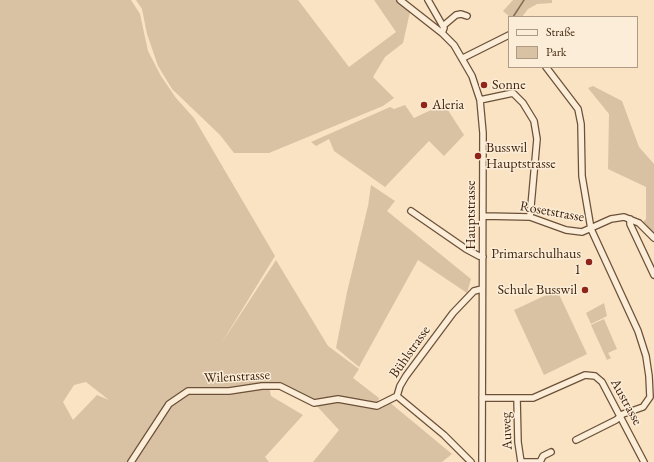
<!DOCTYPE html>
<meta charset="utf-8">
<style>
body{margin:0}
#map{position:relative;width:654px;height:462px;overflow:hidden;background:#f9e3c3;font-family:"EB Garamond",serif}
canvas{display:block}
.legend{position:absolute;left:508px;top:16px;width:130px;height:52px;box-sizing:border-box;background:#fbedd8;border:1px solid #af9b85;margin:0;padding:5px 7px;list-style:none;font-size:12px;color:#3d1f09}
.legend li{display:flex;align-items:center;gap:8px;height:20px}
.legend b{width:20px;border:1px solid #af9b85}
</style>
<div id="map">
<canvas width="654" height="462"></canvas>
<ul class="legend">
<li><b style="height:5px;background:#fbedd8"></b>Straße</li>
<li><b style="height:11px;background:#d9c2a3"></b>Park</li>
</ul>
</div>
<script>
const context = document.querySelector('canvas').getContext('2d');
context.lineJoin = 'round';
function fill(path, color) {
  context.fillStyle = color;
  context.fill(path, 'evenodd');
}
function poly(rows) {
  const path = new Path2D();
  for (const r of rows) {
    path.moveTo(r[0], r[1]);
    for (let i = 2; i < r.length; i += 2) path.lineTo(r[i], r[i + 1]);
  }
  return path;
}
function trace(path, color, width, dash) {
  context.strokeStyle = color;
  context.lineWidth = width;
  context.lineCap = dash ? 'butt' : 'round';
  context.setLineDash(dash || []);
  context.stroke(path);
}
function label(font, color, halo, rows, align = 'center') {
  context.font = font + ' "EB Garamond",serif';
  context.lineWidth = 3;
  context.setLineDash([]);
  context.textBaseline = 'middle';
  context.strokeStyle = halo;
  context.fillStyle = color;
  for (const [text, x, y, turn = 0] of rows) {
    context.save();
    context.translate(x, y);
    context.rotate((+turn || 0) * Math.PI / 180);
    context.textAlign = isNaN(turn) ? turn : align;
    if (halo) context.strokeText(text, 0, 0);
    context.fillText(text, 0, 0);
    context.restore();
  }
}
fill(poly([
 [0,0,131,0,140,14,148,51,161,76,176,98,194,118,275,256,221,344,276,260,328,346,359,369,353,378,379,398,377,405,388,401,452,454,442,462,313,462,339,430,314,403,296,395,269,386,271,396,303,415,265,457,269,462,0,462],
 [86,382,109,400,97,395,73,420,63,402,74,385],
 [136,0,298,0,349,67,396,32,374,0,395,0,410,12,403,43,385,57,373,77,394,98,383,106,269,153,234,153,220,135,172,89,158,66,147,34,142,9],
 [513,0,552,0,552,3,537,4,528,9,522,17,510,17,503,11],
 [593,86,622,101,639,147,654,164,654,234,642,223,646,219,646,187,608,169,609,114,588,88],
 [444,104,464,135,444,156,429,141,385,187,334,151,329,139,316,146,311,142,390,107,394,109,405,105,414,118],
 [371,185,395,201,387,211,471,279,467,293,418,260,359,367,336,348,347,292,368,206],
 [557,290,587,354,544,375,514,310],
 [604,303,607,316,591,324,586,313],
 [604,319,617,349,608,353,611,358,607,360,591,325]
]), '#d9c2a3');
trace(poly([
 [513,17,524,0]
]), '#876c53', 1.5);
const minor = poly([
 [400,0,442,33,454,45,472,76,480,100,483,133,482,462],
 [428,0,444,28,442,33],
 [443,26,456,15,461,14,467,16],
 [463,58,509,35],
 [546,67,578,109,581,124,582,176,591,229,638,331,646,356,649,376,650,397,643,407,623,414,616,420,576,440],
 [480,100,513,93,523,103,534,121,537,139,530,217],
 [411,211,466,249,479,256,483,257],
 [483,216,530,217,566,230,582,232,611,219,624,217,639,223,654,238],
 [630,219,630,224,654,275],
 [482,398,533,398,585,375,595,376,602,382,644,462],
 [517,398,518,442,521,462],
 [131,462,169,404,188,391,229,391,262,386,280,386,314,403,338,399,377,406,397,396],
 [471,462,444,435,397,396,400,386,406,376,453,313,474,291,482,289],
 [521,462,540,462],
 [540,462,543,456,551,452]
]);
trace(minor, '#6c5038', 8);
trace(minor, '#fbedd8', 5.5);
for (const [x, y, r, color] of [
 [484,85,4,"#8f2418"],
 [424,105,4,"#8f2418"],
 [478,156,4,"#8f2418"],
 [589,262,4,"#8f2418"],
 [585,290,4,"#8f2418"]
]) {
  const dot = new Path2D();
  dot.arc(x, y, r, 0, 2 * Math.PI);
  context.fillStyle = color;
  context.fill(dot);
  trace(dot, '#fbedd8', 1.5);
}
label('14px', '#3d1f09', '#fbedd8', [
 ["Sonne",492,85],
 ["Aleria",432,105],
 ["Busswil",486,148],
 ["Hauptstrasse",486,164],
 ["Primarschulhaus",581,254,"right"],
 ["1",581,270,"right"],
 ["Schule Busswil",577,290,"right"]
], 'left');
label('14px', '#3d1f09', '#fbedd8', [
 ["Rosetstrasse",552,212,10],
 ["Hauptstrasse",471,215,-90],
 ["Bühlstrasse",410,352,-55],
 ["Wilenstrasse",237,377,-3],
 ["Austrasse",626,402,61],
 ["Auweg",507,431,-93]
]);
</script>
